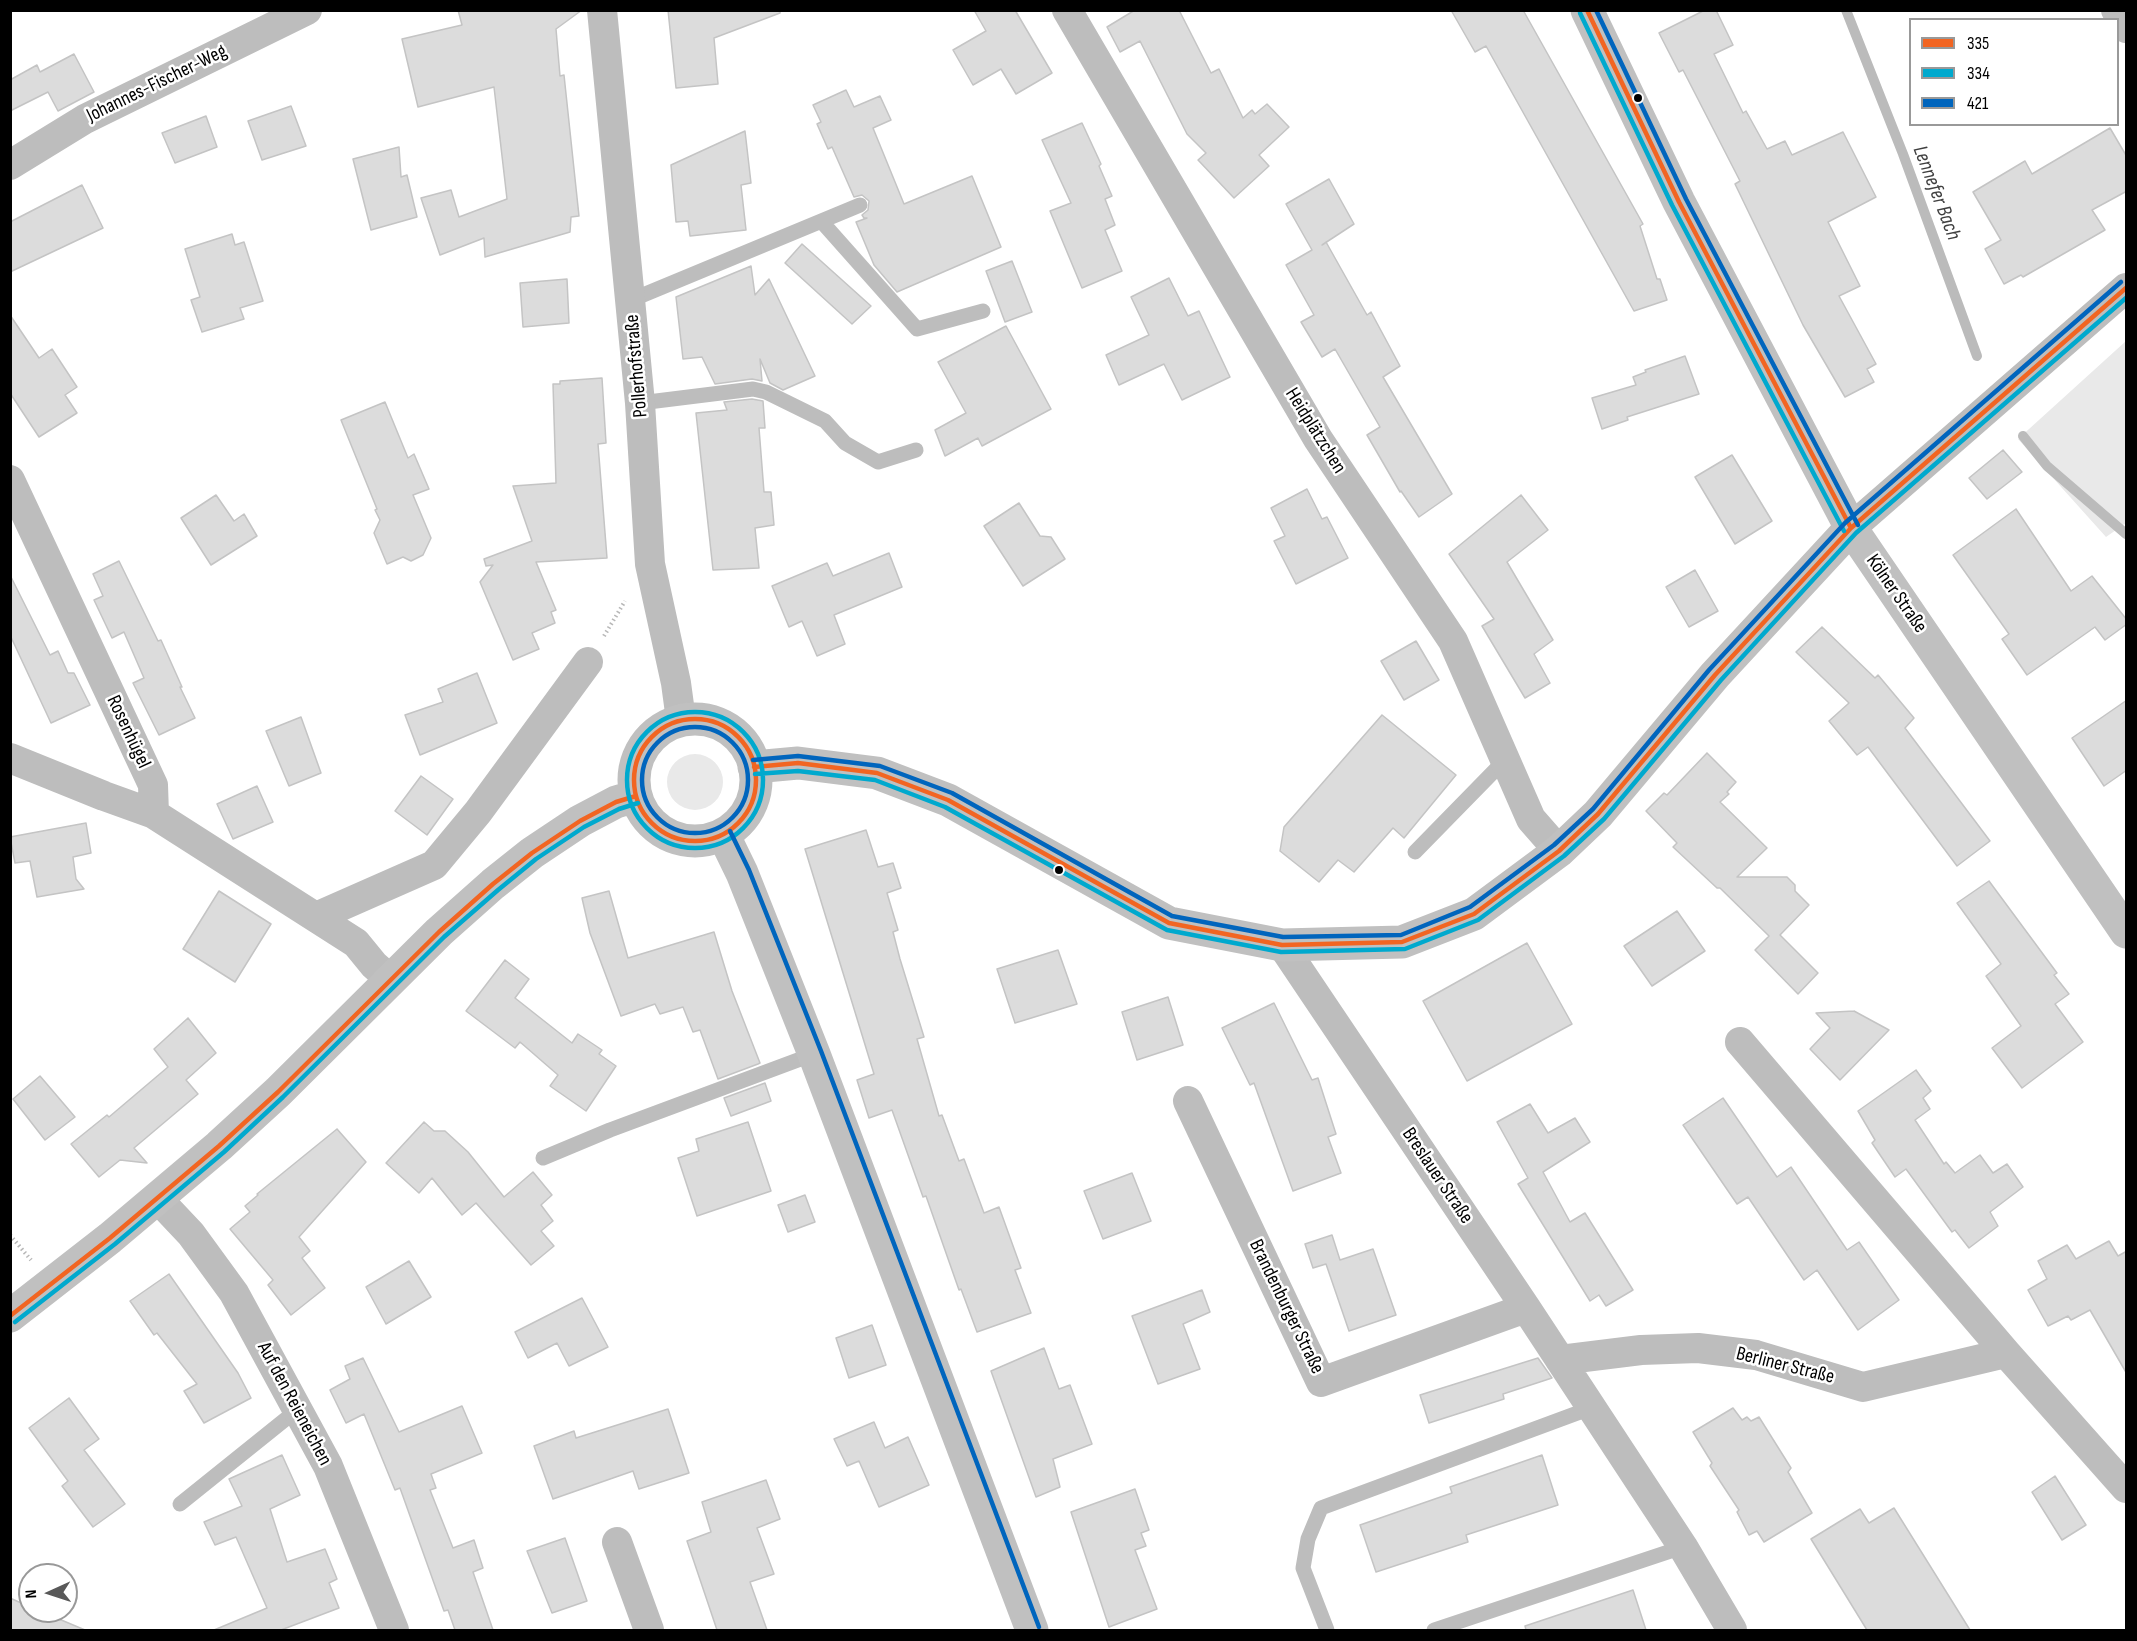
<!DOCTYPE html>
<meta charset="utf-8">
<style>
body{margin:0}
#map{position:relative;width:2137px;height:1641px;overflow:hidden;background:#fff;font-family:"Sofia Sans Condensed",sans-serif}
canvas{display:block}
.frame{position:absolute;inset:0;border:12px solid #000;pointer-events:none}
.legend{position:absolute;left:1909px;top:18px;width:210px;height:108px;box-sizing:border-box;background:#fff;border:2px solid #999;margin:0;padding:8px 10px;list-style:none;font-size:18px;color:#000}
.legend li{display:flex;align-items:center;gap:12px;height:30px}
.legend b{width:30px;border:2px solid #999}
.north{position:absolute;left:18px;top:1563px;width:60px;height:60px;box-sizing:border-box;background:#fff;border:2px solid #999;border-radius:50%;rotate:267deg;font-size:16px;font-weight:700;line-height:24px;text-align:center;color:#000}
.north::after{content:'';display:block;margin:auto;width:21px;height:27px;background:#595959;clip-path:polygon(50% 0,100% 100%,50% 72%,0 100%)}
</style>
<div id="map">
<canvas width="2137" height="1641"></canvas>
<div class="frame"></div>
<ul class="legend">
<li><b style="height:8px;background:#f26522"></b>335</li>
<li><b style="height:8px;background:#00a9ce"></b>334</li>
<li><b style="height:8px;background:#0065bd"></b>421</li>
</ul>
<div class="north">N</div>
</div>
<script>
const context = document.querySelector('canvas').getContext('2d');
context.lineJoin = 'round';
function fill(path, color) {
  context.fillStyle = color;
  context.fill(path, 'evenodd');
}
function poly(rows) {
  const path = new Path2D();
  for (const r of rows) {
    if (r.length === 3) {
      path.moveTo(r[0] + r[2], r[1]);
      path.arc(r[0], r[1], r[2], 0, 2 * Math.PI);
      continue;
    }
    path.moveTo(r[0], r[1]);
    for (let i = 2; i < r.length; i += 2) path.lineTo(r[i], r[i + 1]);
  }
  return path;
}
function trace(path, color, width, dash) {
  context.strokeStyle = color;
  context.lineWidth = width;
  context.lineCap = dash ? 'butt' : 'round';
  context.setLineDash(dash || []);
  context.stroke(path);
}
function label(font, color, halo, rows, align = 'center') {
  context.font = font + ' "Sofia Sans Condensed",sans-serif';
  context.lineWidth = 5;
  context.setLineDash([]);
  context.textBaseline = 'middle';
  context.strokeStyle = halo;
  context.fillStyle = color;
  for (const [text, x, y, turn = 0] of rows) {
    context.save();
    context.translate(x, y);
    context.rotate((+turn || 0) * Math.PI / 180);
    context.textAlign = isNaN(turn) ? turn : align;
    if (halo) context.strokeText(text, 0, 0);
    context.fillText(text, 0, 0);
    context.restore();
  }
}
fill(poly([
 [2126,341,2126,523,2106,537,2018,439],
 [695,782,28]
]), '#e9e9e9');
trace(poly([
 [1846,10,1903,154,1977,356],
 [2023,436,2047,466,2126,534]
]), '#bbb', 10);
const building = poly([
 [458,10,582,10,556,29,560,76,564,75,579,216,571,217,570,232,485,257,484,238,440,255,421,198,451,190,459,217,507,199,494,87,418,107,402,39,462,25,458,10],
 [668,10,780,10,780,13,714,38,718,84,676,88,668,10],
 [974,10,1015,10,1052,73,1016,94,1001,69,973,85,953,50,986,31,974,10],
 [1135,10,1179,10,1211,73,1219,69,1243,118,1252,110,1255,114,1267,104,1289,127,1259,155,1269,166,1234,198,1198,160,1206,153,1187,134,1140,41,1120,52,1107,27,1135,10],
 [1451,10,1523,10,1643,224,1640,226,1657,279,1660,279,1667,300,1634,311,1486,46,1475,52,1451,10],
 [1705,10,1716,10,1733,45,1714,54,1743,113,1746,111,1767,149,1785,141,1792,155,1843,132,1876,197,1828,222,1860,286,1839,296,1876,364,1867,369,1874,382,1845,397,1803,325,1735,184,1740,181,1683,70,1679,72,1659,33,1705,10],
 [74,54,94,92,58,111,48,92,10,111,10,80,37,65,40,72,74,54],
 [846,90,854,107,880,96,891,120,873,128,904,204,972,176,1001,247,897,292,874,265,856,222,867,218,864,218,862,215,868,210,869,201,862,195,854,197,832,147,828,149,817,124,821,122,813,105,846,90],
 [291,106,306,146,262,160,248,121,291,106],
 [206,116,217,147,175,163,162,133,206,116],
 [1082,123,1101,164,1099,166,1112,196,1105,199,1115,225,1105,230,1122,271,1082,288,1050,211,1071,203,1042,140,1082,123],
 [2110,128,2127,157,2127,191,2092,210,2105,230,2023,277,2021,275,2004,284,1985,249,2001,240,1973,192,2025,161,2032,174,2110,128],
 [745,131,751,183,741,185,746,230,690,236,688,221,676,222,671,165,745,131],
 [399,147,401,177,407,175,417,217,371,230,353,159,399,147],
 [1329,179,1354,224,1322,245,1326,242,1367,315,1371,312,1400,366,1383,377,1452,494,1419,517,1401,491,1400,492,1367,435,1380,427,1335,349,1322,357,1301,322,1314,315,1286,265,1312,250,1286,204,1329,179],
 [82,185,103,228,10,272,10,222,82,185],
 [232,234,235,245,244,242,263,301,240,308,244,319,202,332,191,300,200,297,185,249,232,234],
 [802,244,871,306,852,324,785,263,802,244],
 [1012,261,1032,312,1005,322,986,271,1012,261],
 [751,266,755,295,769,279,815,376,783,390,770,383,760,359,762,381,752,379,715,384,702,357,683,359,676,297,751,266],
 [1169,278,1188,316,1199,311,1230,377,1182,400,1164,364,1119,385,1106,355,1149,335,1131,297,1169,278],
 [567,279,569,323,523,327,520,283,567,279],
 [10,315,39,358,52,349,77,387,65,395,77,413,39,437,10,393,10,315],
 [1006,326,1051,409,982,446,978,438,945,456,935,430,966,413,938,362,1006,326],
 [1685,356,1699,394,1627,417,1628,420,1602,429,1592,398,1636,385,1633,377,1646,372,1645,370,1685,356],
 [602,378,606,443,598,444,607,558,536,562,556,610,551,612,555,623,532,633,539,649,513,660,480,582,493,565,486,566,484,559,532,541,513,486,556,483,553,384,560,384,560,381,602,378],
 [752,399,763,401,765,428,759,428,764,492,771,492,774,525,755,528,759,568,713,570,696,413,727,410,724,402,752,399],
 [385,402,408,458,414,454,429,489,413,495,431,538,423,555,411,561,403,557,387,564,374,533,380,520,375,510,377,509,341,420,385,402],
 [2003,450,2022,472,1987,499,1969,478,2003,450],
 [1732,455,1772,521,1735,544,1695,477,1732,455],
 [1307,489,1322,519,1327,517,1348,558,1296,584,1274,541,1285,536,1271,508,1307,489],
 [216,495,234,521,244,514,257,536,211,565,181,518,216,495],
 [1521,495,1548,530,1507,562,1553,640,1534,654,1550,683,1525,698,1482,626,1494,619,1449,554,1521,495],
 [1019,503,1040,536,1051,537,1065,559,1023,586,984,526,1019,503],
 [2016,509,2071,591,2092,576,2127,620,2127,624,2105,640,2095,627,2027,675,2002,639,2009,634,1953,555,2016,509],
 [889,553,902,587,834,615,845,644,817,656,802,621,789,627,772,586,827,563,833,576,889,553],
 [119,561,158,641,161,640,182,687,180,687,195,718,159,735,133,683,144,678,124,632,112,638,94,600,103,596,93,574,119,561],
 [1695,570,1718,611,1689,627,1666,587,1695,570],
 [10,575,50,655,58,651,68,673,74,673,90,705,51,723,10,635,10,575],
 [1822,627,1875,678,1878,675,1914,718,1905,728,1990,841,1957,866,1868,747,1857,755,1829,721,1849,703,1796,652,1822,627],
 [1416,641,1439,680,1404,700,1381,661,1416,641],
 [477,673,497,723,420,755,405,715,443,702,438,689,477,673],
 [2127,700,2127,770,2104,786,2072,738,2127,700],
 [1382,715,1456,775,1404,838,1393,828,1354,872,1338,860,1319,882,1280,851,1284,827,1382,715],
 [301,717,321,773,289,786,266,731,301,717],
 [1707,753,1736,782,1727,792,1729,794,1720,802,1767,848,1737,877,1787,877,1795,885,1795,891,1809,905,1780,935,1818,973,1798,994,1755,950,1769,936,1720,888,1717,888,1673,847,1677,843,1646,811,1664,793,1667,795,1707,753],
 [421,776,453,799,427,835,395,811,421,776],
 [257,786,273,822,233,839,217,804,257,786],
 [86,823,91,853,73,857,76,879,84,889,37,897,30,861,15,863,10,837,86,823],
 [866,830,878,867,893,863,901,888,887,893,898,930,893,932,900,959,924,1037,917,1039,939,1116,942,1115,959,1161,964,1159,984,1213,999,1207,1021,1268,1015,1270,1031,1313,977,1332,961,1289,959,1290,926,1196,923,1197,892,1110,869,1118,857,1080,874,1074,805,849,866,830],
 [1989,881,2057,973,2054,975,2069,994,2055,1004,2083,1042,2022,1088,1992,1048,2021,1026,1986,976,2001,964,1957,903,1989,881],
 [219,891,271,924,235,982,183,949,219,891],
 [609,891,628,958,714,932,732,991,760,1063,758,1064,718,1079,700,1030,693,1032,683,1007,660,1014,655,1004,621,1016,590,933,582,898,609,891],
 [1677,911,1705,951,1652,986,1624,946,1677,911],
 [1527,943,1572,1024,1467,1081,1423,1001,1527,943],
 [1058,950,1077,1004,1015,1023,997,969,1058,950],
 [505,960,529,979,515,998,572,1043,578,1034,602,1050,599,1054,616,1066,586,1111,550,1086,558,1075,520,1042,515,1048,466,1011,505,960],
 [1168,997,1183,1045,1137,1060,1122,1012,1168,997],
 [1274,1003,1312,1080,1318,1078,1336,1134,1328,1137,1341,1173,1293,1191,1254,1083,1250,1085,1222,1028,1274,1003],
 [1854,1011,1889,1030,1840,1080,1810,1049,1830,1028,1816,1013,1854,1011],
 [188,1018,216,1053,186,1080,198,1094,134,1148,147,1163,120,1160,99,1177,71,1144,107,1115,109,1117,168,1067,154,1049,188,1018],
 [1916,1070,1931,1091,1923,1098,1930,1109,1915,1120,1944,1164,1946,1162,1955,1173,1980,1155,1993,1173,2007,1164,2023,1187,1990,1212,1998,1226,1969,1248,1955,1230,1952,1232,1906,1169,1895,1177,1872,1143,1875,1140,1858,1111,1916,1070],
 [40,1076,75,1117,45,1140,13,1099,40,1076],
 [765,1083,771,1101,731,1116,724,1098,765,1083],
 [1723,1098,1777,1177,1791,1167,1847,1250,1859,1242,1899,1300,1858,1330,1817,1270,1804,1280,1748,1197,1737,1204,1683,1125,1723,1098],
 [1530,1104,1548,1133,1575,1118,1590,1142,1543,1172,1570,1222,1585,1213,1633,1290,1606,1306,1599,1295,1590,1301,1518,1184,1528,1178,1497,1122,1530,1104],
 [424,1122,434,1131,445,1131,468,1152,504,1197,533,1172,552,1195,541,1205,553,1221,541,1231,554,1246,531,1265,476,1203,462,1215,432,1178,419,1193,386,1163,424,1122],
 [748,1122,771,1191,697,1216,678,1158,699,1151,696,1139,748,1122],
 [337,1129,366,1162,299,1237,310,1251,302,1258,325,1288,291,1315,268,1285,273,1280,230,1229,250,1212,245,1206,258,1195,257,1194,337,1129],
 [1132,1173,1151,1221,1103,1239,1084,1191,1132,1173],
 [805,1195,815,1222,788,1232,778,1205,805,1195],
 [1332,1235,1340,1260,1373,1249,1396,1315,1349,1331,1326,1264,1313,1268,1305,1244,1332,1235],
 [2109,1241,2118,1256,2127,1251,2127,1374,2090,1310,2071,1320,2068,1316,2048,1326,2028,1290,2047,1279,2038,1261,2067,1245,2076,1259,2109,1241],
 [409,1261,431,1297,386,1324,366,1287,409,1261],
 [169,1274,238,1373,251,1398,204,1423,184,1391,197,1384,157,1333,154,1335,130,1301,169,1274],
 [1202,1290,1210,1312,1183,1324,1200,1369,1158,1384,1132,1316,1202,1290],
 [582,1298,608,1347,569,1366,557,1343,528,1358,515,1332,582,1298],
 [872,1325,886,1365,849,1378,836,1338,872,1325],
 [1044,1348,1059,1389,1070,1385,1092,1444,1053,1459,1060,1487,1036,1497,991,1371,1044,1348],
 [363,1358,399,1432,462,1406,482,1453,431,1474,436,1488,430,1490,453,1548,474,1540,483,1568,473,1572,493,1630,455,1630,448,1610,444,1611,400,1488,395,1490,364,1414,346,1423,330,1390,350,1379,345,1366,363,1358],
 [1538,1358,1552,1378,1503,1394,1504,1399,1429,1423,1420,1395,1538,1358],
 [69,1398,99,1439,84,1450,125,1504,93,1527,62,1486,68,1481,29,1428,69,1398],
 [1733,1408,1742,1420,1747,1417,1751,1421,1759,1417,1791,1468,1788,1472,1812,1513,1764,1542,1757,1531,1749,1535,1737,1512,1739,1510,1710,1466,1712,1463,1693,1432,1733,1408],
 [668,1409,689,1473,639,1489,633,1471,553,1499,534,1446,574,1431,576,1438,668,1409],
 [874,1422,885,1448,908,1437,929,1485,879,1507,859,1461,847,1466,834,1439,874,1422],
 [282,1455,300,1495,270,1509,287,1562,325,1549,337,1579,329,1583,339,1608,281,1630,214,1630,267,1608,236,1537,215,1545,204,1522,242,1506,229,1479,282,1455],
 [1542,1455,1558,1505,1466,1535,1468,1542,1376,1572,1360,1525,1452,1493,1450,1487,1542,1455],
 [2055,1476,2086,1525,2062,1540,2032,1492,2055,1476],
 [766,1480,780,1519,757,1528,774,1574,750,1582,767,1630,717,1630,687,1541,711,1532,702,1502,766,1480],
 [1135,1489,1149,1530,1141,1533,1146,1546,1135,1550,1157,1609,1109,1627,1071,1512,1135,1489],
 [1894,1508,1970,1630,1867,1630,1811,1539,1860,1509,1869,1523,1894,1508],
 [565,1538,587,1601,552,1613,527,1551,565,1538],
 [1633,1590,1646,1630,1526,1630,1525,1626,1633,1590],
 [10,1598,30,1607,30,1611,40,1611,85,1630,10,1630,10,1598]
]);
fill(building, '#dcdcdc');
trace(building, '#c4c4c4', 1.5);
trace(poly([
 [604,636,625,601],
 [10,1235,31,1260]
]), '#b8b8b8', 4, [1.5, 3]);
trace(poly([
 [822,222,917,329,983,311],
 [631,300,860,205],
 [640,403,753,389,766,392,825,421,845,443,878,462,916,450],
 [1415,852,1505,760],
 [543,1158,610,1130,814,1054],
 [180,1504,297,1410],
 [1327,1630,1303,1568,1308,1539,1321,1508,1591,1408],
 [1434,1630,1683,1547]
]), '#bdbdbd', 15);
trace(poly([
 [602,10,640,403,650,564,676,683,681,720],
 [1067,10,1318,439,1453,641,1531,819,1559,851],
 [2116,10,2126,28],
 [10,165,85,119,307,10],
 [10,480,153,785,154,814,356,943,374,965,391,980],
 [1851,528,2126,288],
 [10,758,104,796,154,814],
 [316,917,434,865,478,812,588,662],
 [1282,945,1526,1308,1683,1547,1732,1630],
 [1740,1042,2006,1353,2126,1488],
 [1188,1101,1321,1382,1526,1308],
 [158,1199,191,1234,234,1293,328,1466,394,1630],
 [1560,1360,1641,1350,1698,1348,1756,1355,1863,1387,2006,1353],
 [617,1542,649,1630]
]), '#bdbdbd', 30);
trace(poly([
 [1587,10,1679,202,1851,528,2126,932],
 [695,780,61],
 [754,767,798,763,877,773,948,800,1169,923,1282,945,1402,942,1474,914,1559,851,1598,814,1715,675,1851,528],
 [723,834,742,873,814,1054,1032,1630],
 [10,1316,110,1238,219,1146,278,1092,439,932,493,884,532,853,580,821,616,802,636,796]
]), '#c0c0c0', 33);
trace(poly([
 [1587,10,1679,202,1851,528],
 [695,780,61],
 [754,767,798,763,877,773,948,800,1169,923,1282,945,1402,942,1474,914,1559,851,1598,814,1715,675,1851,528,2126,288],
 [10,1316,110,1238,219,1146,278,1092,439,932,493,884,532,853,580,821,616,802,636,796]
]), '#f26522', 4.5);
trace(poly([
 [1580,13,1672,205,1844,531],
 [695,780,68],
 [755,774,798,771,875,780,945,807,1167,930,1281,952,1405,949,1478,920,1564,856,1604,819,1721,680,1856,533,2126,298],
 [15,1322,115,1244,224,1152,283,1097,444,937,498,890,536,859,584,827,619,809,638,803]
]), '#00a9ce', 4.5);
trace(poly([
 [1596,10,1686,199,1858,525],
 [695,780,53],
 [753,760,798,756,880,766,952,793,1172,916,1283,937,1401,935,1470,907,1554,845,1593,809,1709,670,1845,523,2121,282],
 [730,831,749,870,821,1051,1039,1627]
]), '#0065bd', 4.5);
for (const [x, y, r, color] of [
 [1638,98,5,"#000"],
 [1059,870,5,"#000"]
]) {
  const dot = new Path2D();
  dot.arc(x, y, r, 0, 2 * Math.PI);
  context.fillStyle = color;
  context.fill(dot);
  trace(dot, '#fff', 2);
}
label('20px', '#000', '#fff', [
 ["Johannes-Fischer-Weg",157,84,-26],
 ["Pollerhofstraße",637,366,-95],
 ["Heidplätzchen",1315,431,58],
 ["Kölner Straße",1896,594,55],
 ["Rosenhügel",128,732,65],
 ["Breslauer Straße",1437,1176,56],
 ["Brandenburger Straße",1286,1307,64],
 ["Berliner Straße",1785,1366,14],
 ["Auf den Reieneichen",294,1404,62]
]);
label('italic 21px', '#3f3f3f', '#fff', [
 ["Lennefer Bach",1936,193,69]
]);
</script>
